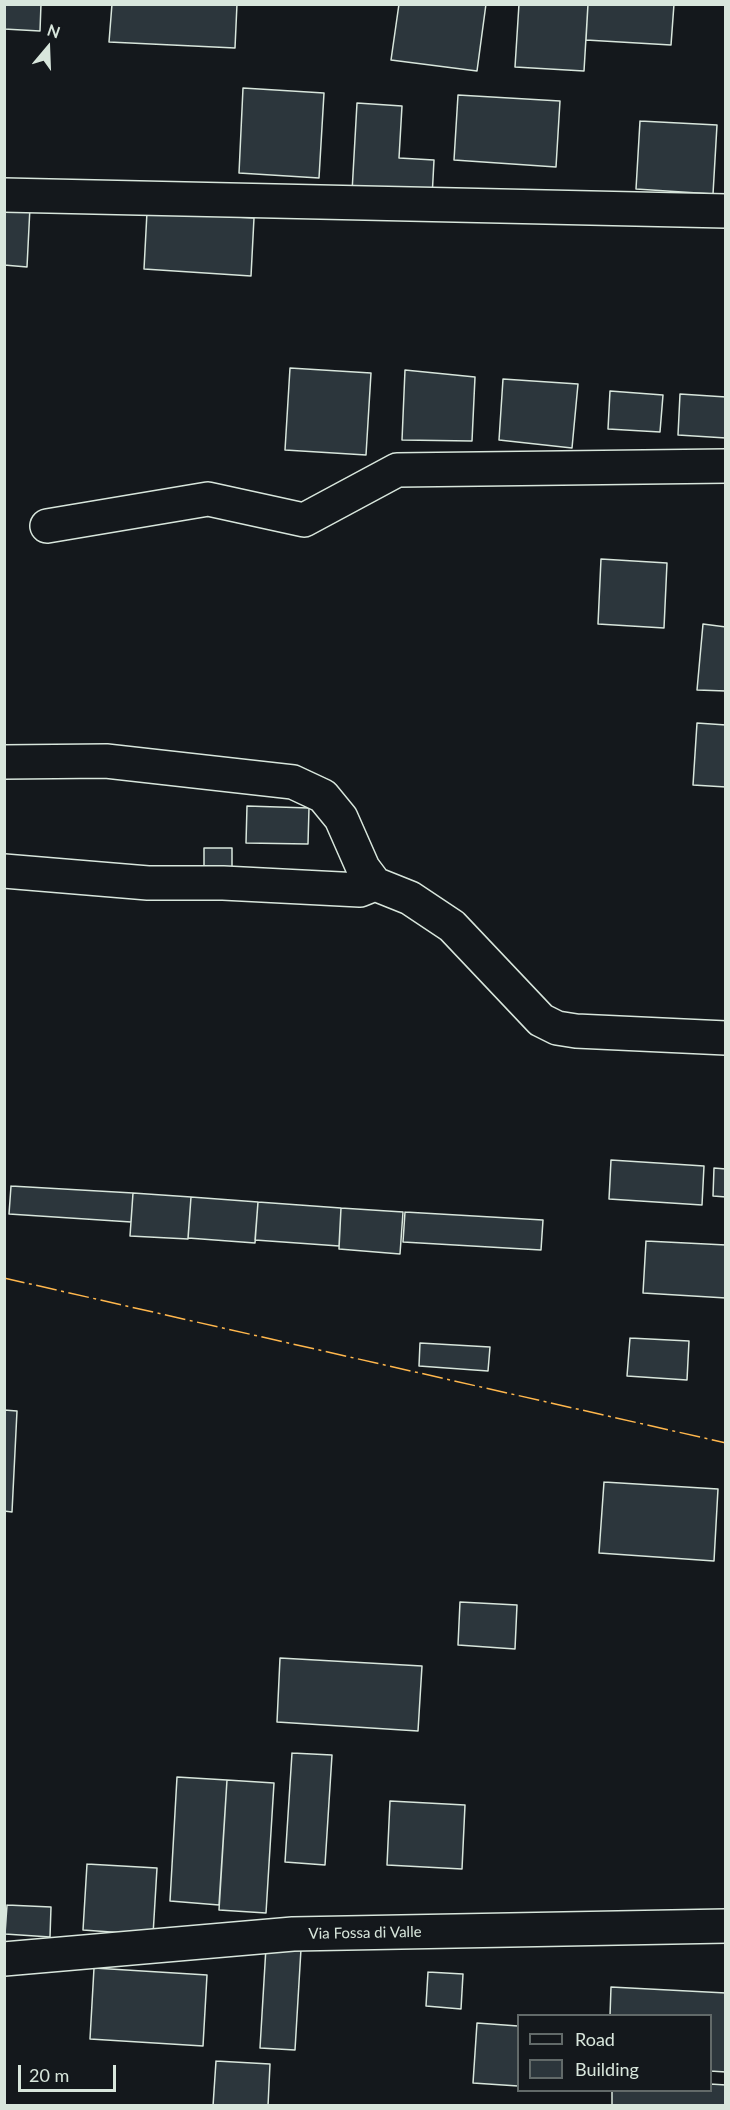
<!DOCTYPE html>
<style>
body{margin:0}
#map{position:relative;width:730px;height:2110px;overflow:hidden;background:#14181c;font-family:Lato,sans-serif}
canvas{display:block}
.frame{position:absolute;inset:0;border:6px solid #d8e6dc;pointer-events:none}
.legend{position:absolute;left:517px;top:2014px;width:195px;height:78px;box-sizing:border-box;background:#14181c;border:2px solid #626a69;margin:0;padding:8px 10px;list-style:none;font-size:18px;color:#d8e6dc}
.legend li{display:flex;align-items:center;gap:12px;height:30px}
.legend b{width:30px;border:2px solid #626a69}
.north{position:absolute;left:18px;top:18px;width:60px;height:60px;-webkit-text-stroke:4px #14181c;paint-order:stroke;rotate:19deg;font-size:16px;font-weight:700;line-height:24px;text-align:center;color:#d8e6dc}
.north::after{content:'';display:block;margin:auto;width:21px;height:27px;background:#d8e6dc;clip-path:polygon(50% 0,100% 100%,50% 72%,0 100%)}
.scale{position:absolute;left:18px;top:2065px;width:98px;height:27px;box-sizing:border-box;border:3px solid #d8e6dc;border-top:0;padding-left:8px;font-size:18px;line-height:21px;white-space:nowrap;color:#d8e6dc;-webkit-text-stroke:4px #14181c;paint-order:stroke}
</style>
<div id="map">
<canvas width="730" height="2110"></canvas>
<div class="frame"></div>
<ul class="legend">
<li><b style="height:8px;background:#14181c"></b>Road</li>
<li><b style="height:16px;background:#2c363c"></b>Building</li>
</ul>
<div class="north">N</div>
<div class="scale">20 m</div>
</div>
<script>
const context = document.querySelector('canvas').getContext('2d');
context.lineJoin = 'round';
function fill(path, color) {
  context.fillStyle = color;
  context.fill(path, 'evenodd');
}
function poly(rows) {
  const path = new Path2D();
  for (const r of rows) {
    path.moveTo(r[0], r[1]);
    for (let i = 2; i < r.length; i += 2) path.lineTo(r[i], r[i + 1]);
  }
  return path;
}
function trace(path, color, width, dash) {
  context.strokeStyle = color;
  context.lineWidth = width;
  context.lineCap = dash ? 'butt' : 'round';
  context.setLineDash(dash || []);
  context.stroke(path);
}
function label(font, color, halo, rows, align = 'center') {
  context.font = font + ' Lato,sans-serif';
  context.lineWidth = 4.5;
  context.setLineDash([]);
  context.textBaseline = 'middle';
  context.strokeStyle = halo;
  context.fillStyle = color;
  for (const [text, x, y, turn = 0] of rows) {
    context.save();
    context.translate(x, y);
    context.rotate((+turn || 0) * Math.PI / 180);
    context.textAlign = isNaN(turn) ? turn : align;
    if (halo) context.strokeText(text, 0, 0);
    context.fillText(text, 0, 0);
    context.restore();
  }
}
const building = poly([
 [4,4,41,4,40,31,4,29,4,4],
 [112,4,237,4,235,48,109,42,112,4],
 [399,4,486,4,477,71,391,60,399,4],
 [519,4,588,4,584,71,515,67,519,4],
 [588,4,674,4,671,45,586,40,588,4],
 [243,88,324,93,319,178,239,173,243,88],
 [458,95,560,101,556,167,454,160,458,95],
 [357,103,402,106,399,158,434,160,432,198,352,192,357,103],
 [640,121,717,125,713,194,636,189,640,121],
 [4,206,30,207,27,267,4,265,4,206],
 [147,212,254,218,251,276,144,269,147,212],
 [290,368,371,373,366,455,285,450,290,368],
 [405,370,475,377,472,441,402,440,405,370],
 [503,379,578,384,572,448,499,440,503,379],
 [610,391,663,395,660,432,608,429,610,391],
 [680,394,726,397,726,438,678,435,680,394],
 [601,559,667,563,664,628,598,624,601,559],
 [703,624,726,627,726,691,697,690,703,624],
 [697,723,726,725,726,787,693,785,697,723],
 [247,806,309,808,308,844,246,843,247,806],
 [204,848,232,848,232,871,204,871,204,848],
 [611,1160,704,1166,702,1205,609,1199,611,1160],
 [714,1168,726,1169,726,1197,713,1196,714,1168],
 [11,1186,133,1193,131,1222,9,1214,11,1186],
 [133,1193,191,1197,188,1239,130,1236,133,1193],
 [191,1197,258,1202,255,1243,188,1238,191,1197],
 [258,1202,341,1208,339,1246,255,1240,258,1202],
 [341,1208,403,1212,400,1254,339,1249,341,1208],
 [405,1212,543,1220,541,1250,403,1242,405,1212],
 [646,1241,726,1245,726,1298,643,1293,646,1241],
 [630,1338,689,1341,687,1380,627,1376,630,1338],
 [420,1343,490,1347,488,1371,419,1366,420,1343],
 [4,1410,17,1411,12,1512,4,1511,4,1410],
 [604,1482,718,1489,714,1561,599,1553,604,1482],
 [460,1602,517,1605,515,1649,458,1645,460,1602],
 [280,1658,422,1666,418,1731,277,1722,280,1658],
 [292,1753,332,1755,325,1865,285,1862,292,1753],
 [177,1777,227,1780,219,1905,170,1901,177,1777],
 [227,1780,274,1783,266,1913,219,1910,227,1780],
 [390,1801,465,1805,462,1869,387,1865,390,1801],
 [87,1864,157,1868,153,1935,83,1930,87,1864],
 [7,1905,51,1907,50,1937,5,1934,7,1905],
 [266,1947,301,1949,295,2050,260,2048,266,1947],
 [94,1968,207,1975,203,2046,90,2039,94,1968],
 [428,1972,463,1974,461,2009,426,2006,428,1972],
 [611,1987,726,1993,726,2072,710,2071,710,2016,610,2016,611,1987],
 [477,2023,518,2026,518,2086,473,2083,477,2023],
 [216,2061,270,2064,268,2106,213,2106,216,2061],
 [710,2084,726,2085,726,2106,612,2106,612,2090,710,2090,710,2084]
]);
fill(building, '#2c363c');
trace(building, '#d8e6dc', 1.5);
const minor = poly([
 [4,195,726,211],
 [47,526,208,499,304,520,397,470,726,466],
 [4,762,106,761,293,782,323,796,341,818,363,868,375,884,410,898,452,926,541,1020,557,1028,576,1031,726,1038],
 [4,871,148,883,223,883,360,890,375,884],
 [4,1959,293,1934,726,1926]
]);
trace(minor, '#d8e6dc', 36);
trace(minor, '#14181c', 33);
trace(poly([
 [4,1278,726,1443]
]), '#ffb74d', 1.5, [21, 4.5, 3, 4.5]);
label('15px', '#d8e6dc', '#14181c', [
 ["Via Fossa di Valle",365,1933,-1]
]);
</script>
